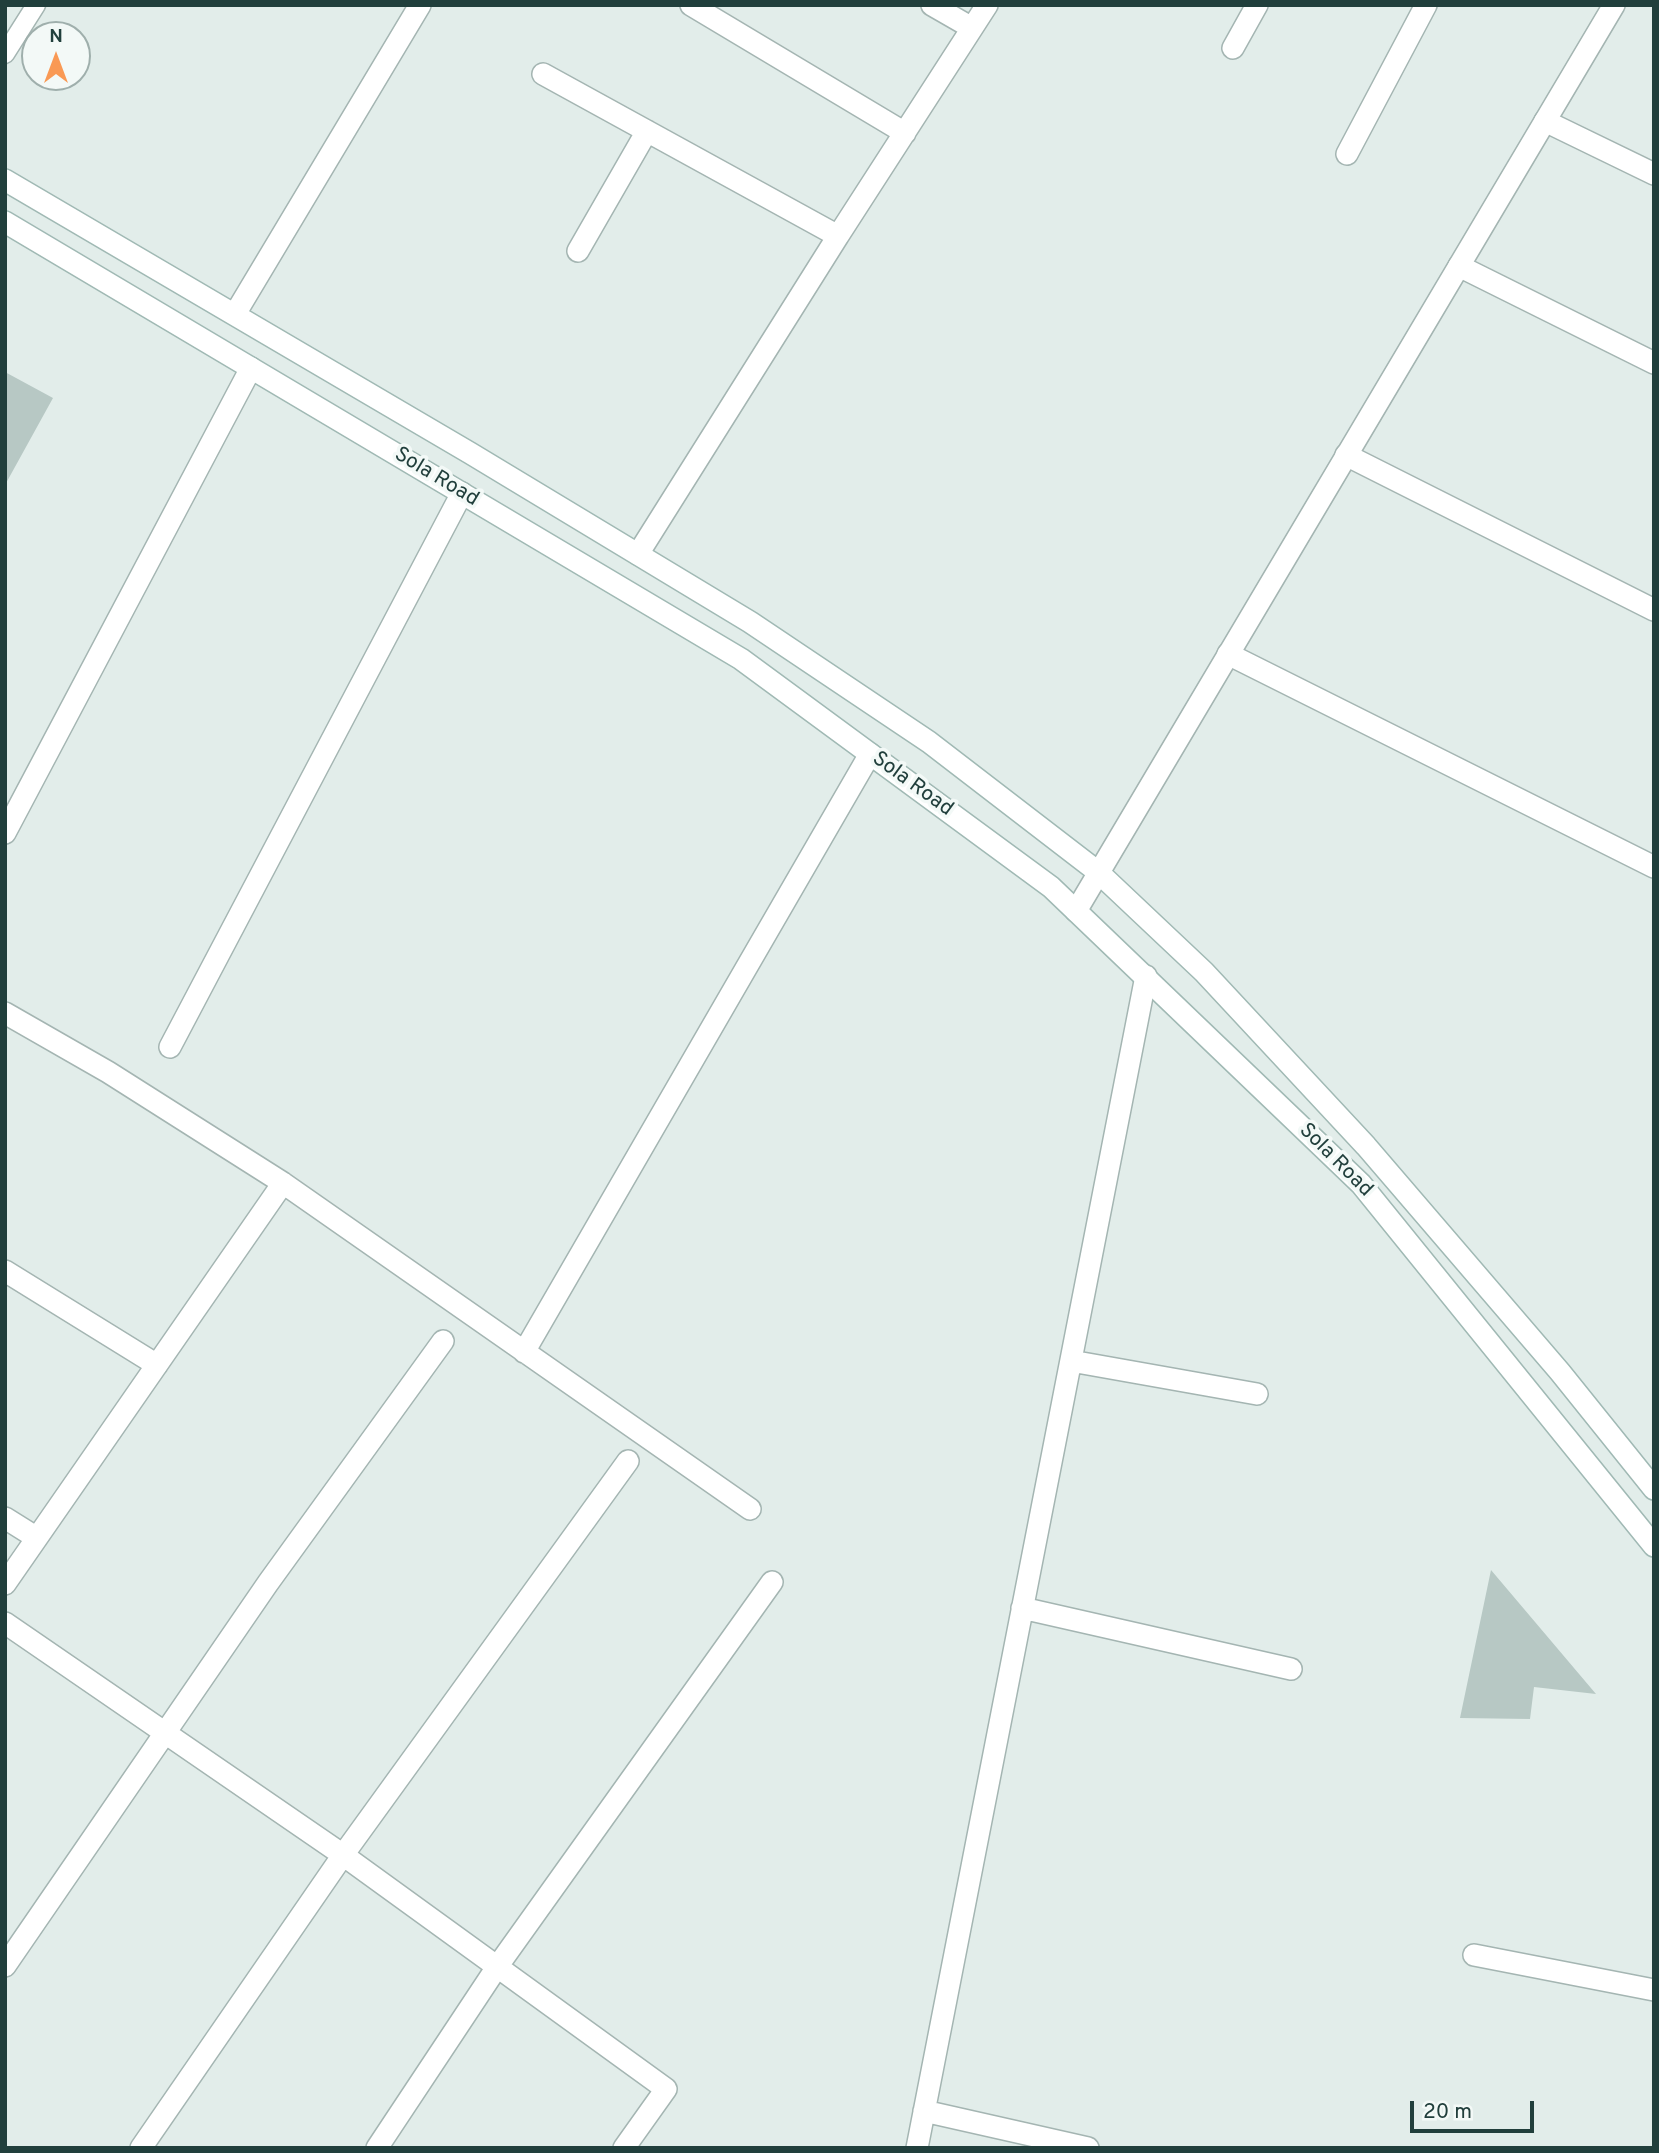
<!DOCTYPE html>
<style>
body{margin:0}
#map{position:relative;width:1659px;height:2153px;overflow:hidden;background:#e2edea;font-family:Overpass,sans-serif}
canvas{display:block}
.frame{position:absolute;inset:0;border:7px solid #213f3c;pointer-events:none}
.north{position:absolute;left:21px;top:21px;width:70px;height:70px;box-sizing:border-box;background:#f3f9f7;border:2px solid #9fafac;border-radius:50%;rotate:0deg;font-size:19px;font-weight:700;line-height:28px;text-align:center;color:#213f3c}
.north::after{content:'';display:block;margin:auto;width:24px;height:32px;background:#f99954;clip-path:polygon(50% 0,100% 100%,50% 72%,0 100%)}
.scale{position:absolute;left:1410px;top:2101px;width:124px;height:32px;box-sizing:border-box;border:4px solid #213f3c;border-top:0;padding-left:9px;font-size:21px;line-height:24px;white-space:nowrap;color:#213f3c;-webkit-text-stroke:5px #f3f9f7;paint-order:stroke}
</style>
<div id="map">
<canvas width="1659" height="2153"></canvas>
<div class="frame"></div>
<div class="north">N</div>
<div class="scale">20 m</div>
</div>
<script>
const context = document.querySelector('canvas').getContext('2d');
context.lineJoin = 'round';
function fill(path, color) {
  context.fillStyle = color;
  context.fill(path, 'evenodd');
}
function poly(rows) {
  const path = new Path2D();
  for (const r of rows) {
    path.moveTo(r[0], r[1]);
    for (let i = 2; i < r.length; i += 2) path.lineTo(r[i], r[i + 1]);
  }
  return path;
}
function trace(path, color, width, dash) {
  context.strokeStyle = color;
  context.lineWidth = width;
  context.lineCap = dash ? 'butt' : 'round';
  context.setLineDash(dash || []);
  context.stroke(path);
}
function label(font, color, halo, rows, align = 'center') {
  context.font = font + ' Overpass,sans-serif';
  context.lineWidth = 7;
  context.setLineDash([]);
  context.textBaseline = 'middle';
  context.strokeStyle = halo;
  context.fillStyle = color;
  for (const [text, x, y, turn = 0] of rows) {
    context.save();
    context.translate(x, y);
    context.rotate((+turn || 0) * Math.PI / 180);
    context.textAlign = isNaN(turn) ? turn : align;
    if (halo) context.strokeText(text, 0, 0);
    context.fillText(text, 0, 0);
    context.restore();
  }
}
fill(poly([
 [5,372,53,398,5,485],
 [1491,1570,1596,1694,1534,1687,1530,1719,1460,1718]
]), '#b7c8c4');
const service = poly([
 [5,54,36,5]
]);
const minor = poly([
 [691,5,905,133],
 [932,5,972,28],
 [1233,48,1257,5],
 [543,74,838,236,987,5],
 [1545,121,1654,174],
 [1347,154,1426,5],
 [578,251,647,131],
 [1459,266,1654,363],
 [235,314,420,5],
 [1346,455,1654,610],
 [638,554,838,236],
 [1228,654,1654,867],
 [5,833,251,368],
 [5,1013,108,1072,283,1183,750,1509],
 [170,1047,462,493],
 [5,1271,157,1365],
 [524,1352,870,754],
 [1071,1361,1257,1394],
 [5,1518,37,1538],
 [5,1584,283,1183],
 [1022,1608,1291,1669],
 [5,1623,343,1855,666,2089,624,2148],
 [1474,1955,1654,1990],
 [5,1966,268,1583,443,1341],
 [924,2111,1088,2148],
 [141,2148,343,1855,628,1461],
 [377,2148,497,1967,772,1582],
 [917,2148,1146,976]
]);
const tertiary = poly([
 [1076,911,1614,5]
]);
const secondary = poly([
 [5,180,470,453,750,622,929,742,1098,872,1204,972,1366,1146,1560,1372,1654,1489],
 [5,222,741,659,1051,887,1361,1184,1654,1546]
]);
trace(service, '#a4b5b2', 21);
trace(minor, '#a4b5b2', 24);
trace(tertiary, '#a4b5b2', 24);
trace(secondary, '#a0b9b4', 24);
trace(service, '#fff', 18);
trace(minor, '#fff', 21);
trace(tertiary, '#fff', 21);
trace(secondary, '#fff', 21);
label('21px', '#213f3c', '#f3f9f7', [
 ["Sola Road",436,478,31],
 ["Sola Road",912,785,36],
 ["Sola Road",1335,1161,45]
]);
</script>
